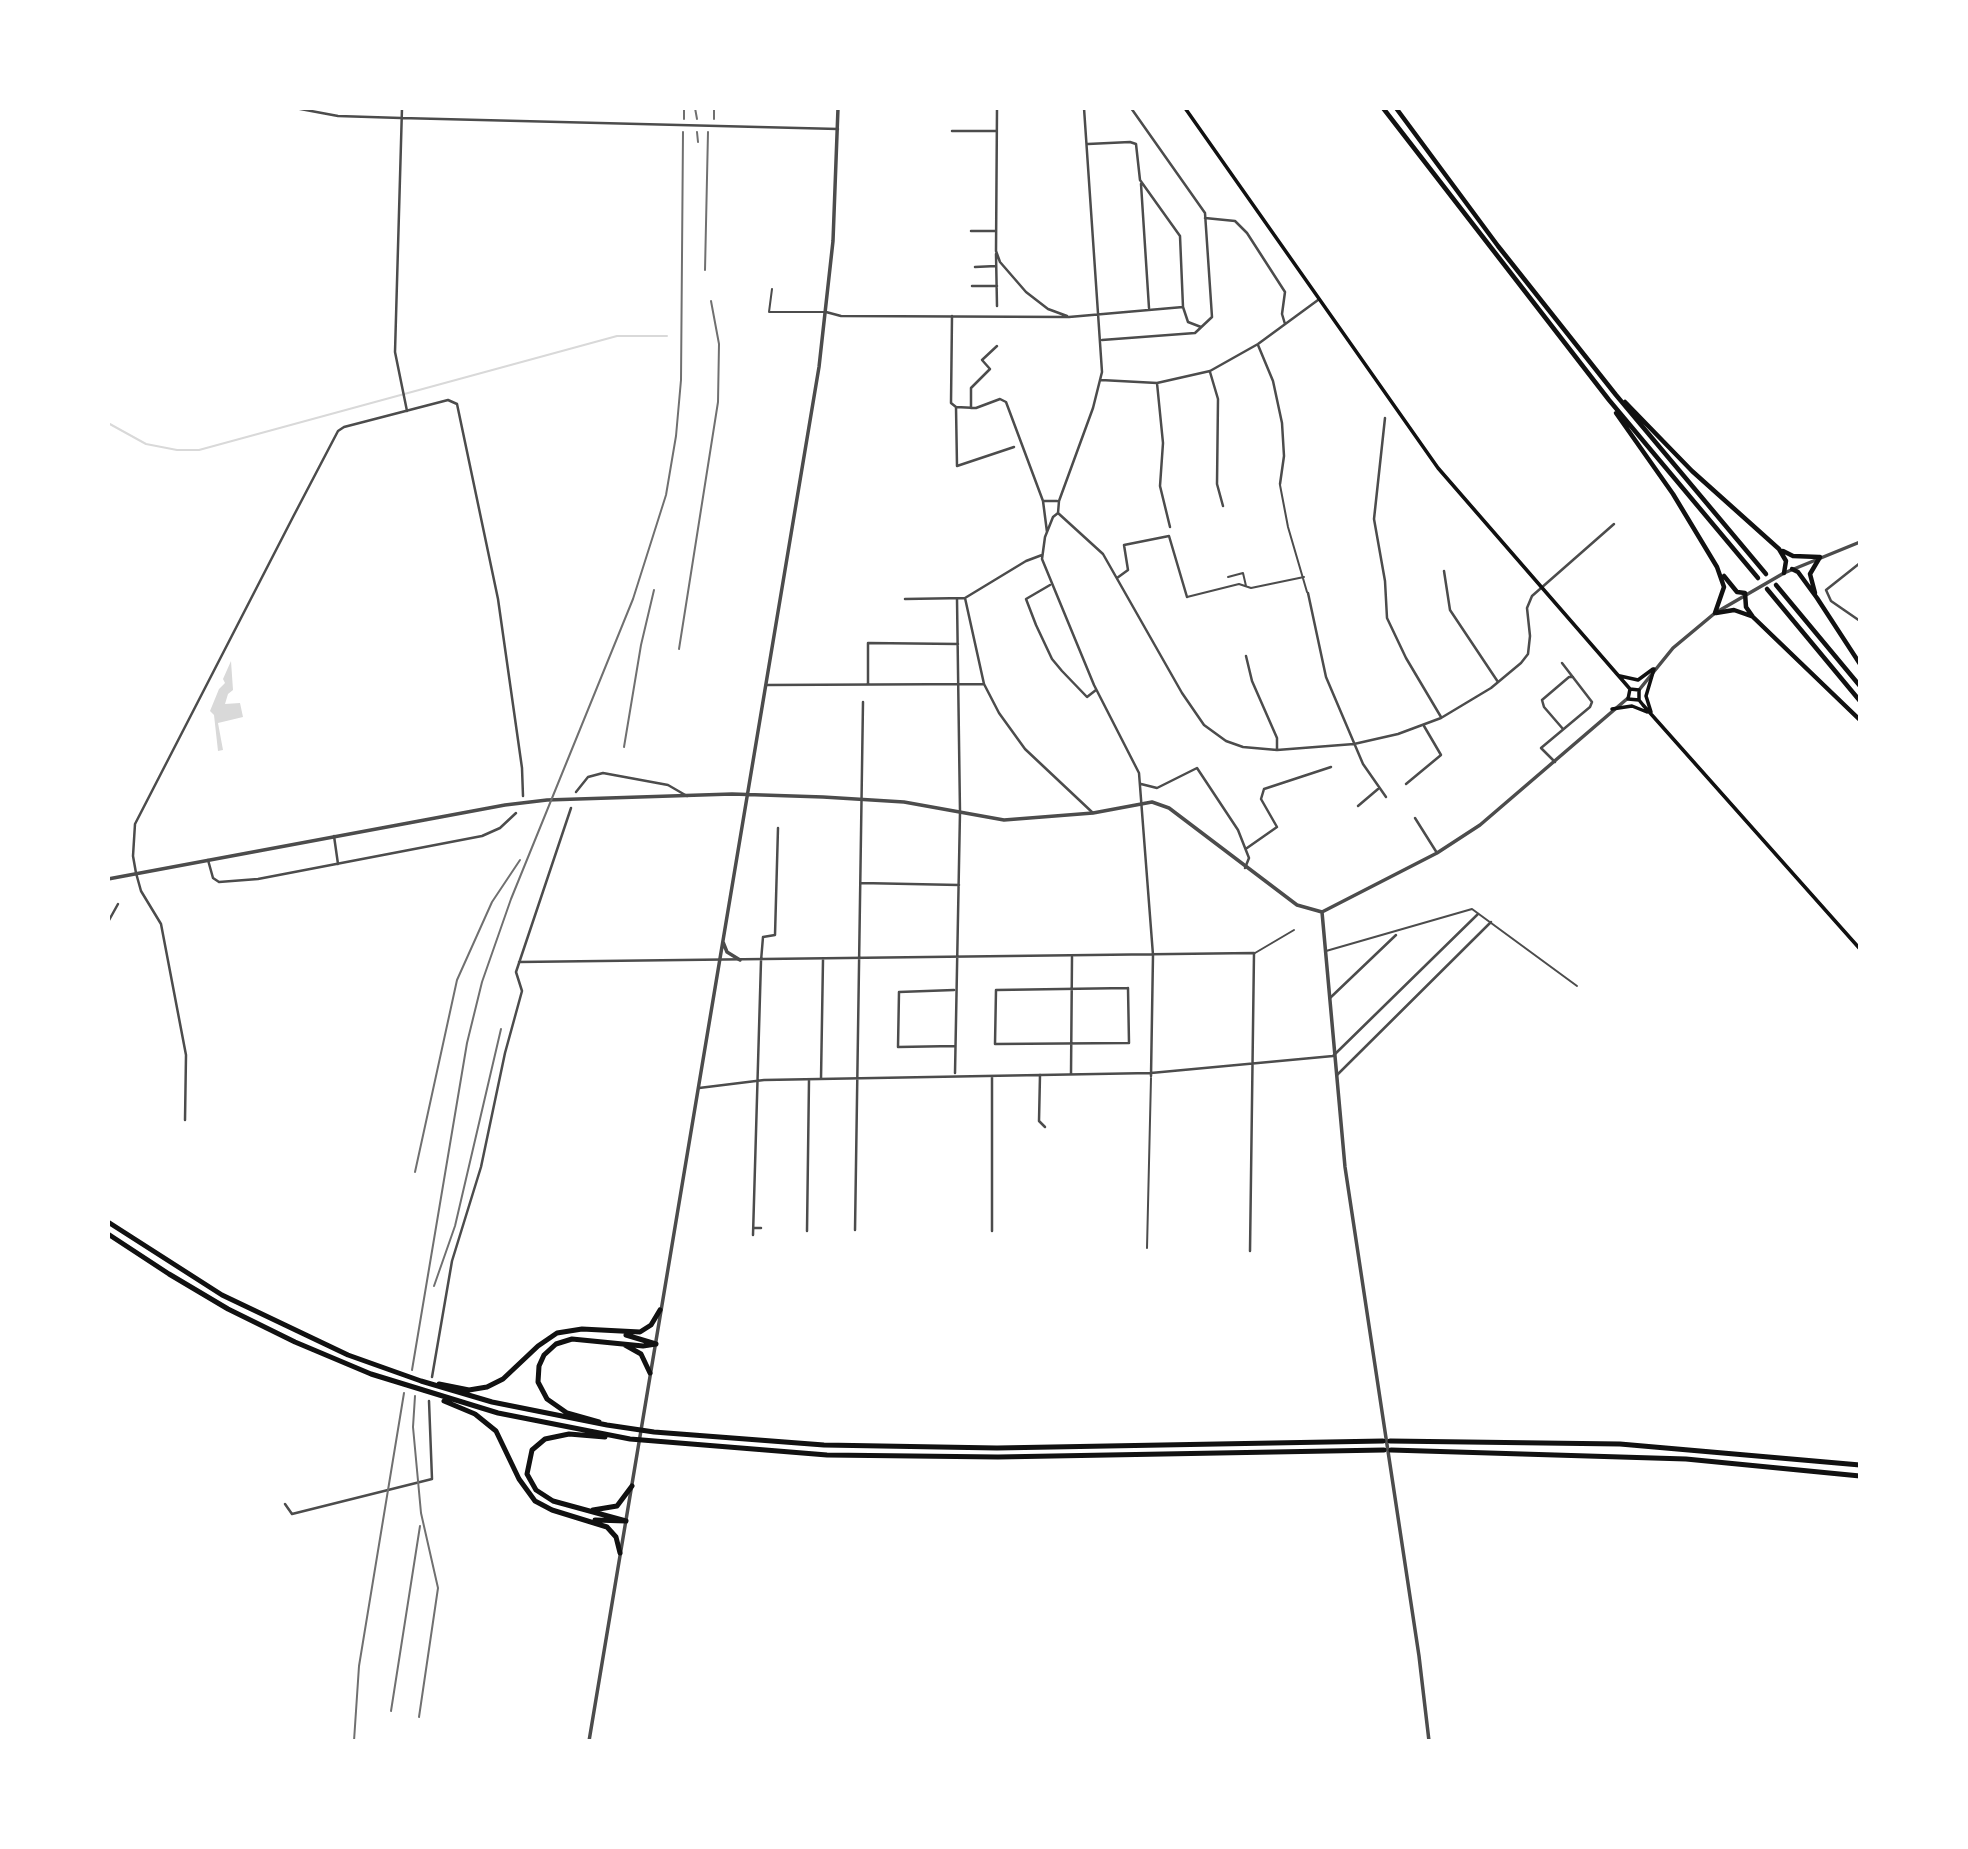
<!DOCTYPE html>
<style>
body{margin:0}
#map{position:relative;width:1968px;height:1849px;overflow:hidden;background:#fff;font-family:Mulish,sans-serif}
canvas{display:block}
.frame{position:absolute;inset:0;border:110px solid #fff;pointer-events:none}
</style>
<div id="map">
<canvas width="1968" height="1849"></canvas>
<div class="frame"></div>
</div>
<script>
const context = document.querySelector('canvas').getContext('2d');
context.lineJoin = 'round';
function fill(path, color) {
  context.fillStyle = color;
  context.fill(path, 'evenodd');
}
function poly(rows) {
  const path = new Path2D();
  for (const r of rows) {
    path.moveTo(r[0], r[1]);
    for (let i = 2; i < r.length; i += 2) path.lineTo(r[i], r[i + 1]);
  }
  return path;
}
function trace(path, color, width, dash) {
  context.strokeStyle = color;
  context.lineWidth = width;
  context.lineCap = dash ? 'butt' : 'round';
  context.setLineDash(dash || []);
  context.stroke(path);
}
fill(poly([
 [231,661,233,690,228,694,225,704,240,703,243,717,218,723,223,750,218,751,214,715,210,711,219,689,225,683,223,679]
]), '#d9d9d9');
trace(poly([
 [108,423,146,444,177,450,199,450,617,336,667,336]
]), '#d9d9d9', 2);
trace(poly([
 [772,289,769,312,825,312],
 [1326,951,1472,909,1577,986],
 [1255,953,1294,930],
 [1147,1248,1151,1078]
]), '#4c4c4c', 2);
trace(poly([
 [1280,485,1288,527,1307,592],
 [1228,577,1243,573,1246,586],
 [1187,597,1239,584,1251,588,1304,577]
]), '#4c4c4c', 2);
trace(poly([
 [295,108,338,116,401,118,838,129],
 [402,108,395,352,407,411],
 [997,108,996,251,1000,262,1026,292,1048,309,1067,316],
 [1084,108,1102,372,1093,408,1059,501,1058,513,1053,517,1045,537,1042,559,1094,685,1139,773,1153,955,1151,1076],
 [952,131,996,131],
 [1141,184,1149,308],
 [1205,218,1235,221,1247,233,1285,292,1282,314,1285,324],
 [971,231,996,231],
 [996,254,997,306],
 [975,267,996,266],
 [972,286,997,286],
 [1183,307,1188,322,1201,327],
 [826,312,841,316,1069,317,1183,307,1180,236,1140,180,1136,144,1130,142,1088,144],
 [952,316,951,403,956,407,957,466,1014,447],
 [1102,340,1195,333,1212,317,1205,213,1131,108],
 [1258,345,1273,381,1282,423,1284,456,1280,484],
 [1210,372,1218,399,1217,484,1223,506],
 [1101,380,1157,383,1210,371,1258,344,1318,300],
 [1157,383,1163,443,1160,486,1170,527],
 [956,407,976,408,1000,399,1006,402,1043,501,1047,532],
 [971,408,971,388,990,369,982,360,997,346],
 [1385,418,1374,519,1385,581,1387,618,1406,658,1441,717],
 [1043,501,1057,501],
 [1058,513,1103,554,1182,693,1204,725,1226,741,1243,747,1277,750,1354,744,1398,734,1441,718,1491,688,1521,663,1528,654,1530,636,1527,608,1532,596,1614,524],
 [1860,563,1826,590,1831,601,1860,621],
 [1444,571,1450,610,1498,682],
 [1117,578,1128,570,1124,545,1169,536,1187,597],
 [1050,585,1026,599,1036,625,1052,659,1062,671,1087,697,1096,690],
 [1308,593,1326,677,1363,764,1386,797],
 [965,598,984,684,999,713,1025,749,1093,813],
 [905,599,965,598,1026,561,1042,555],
 [1246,656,1252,681,1277,738,1277,749],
 [868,684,868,643,958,644],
 [766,685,984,684],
 [1563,729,1544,707,1542,700,1569,677,1573,677],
 [1555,762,1541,748,1590,707,1592,702,1562,663],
 [1141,784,1157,788,1197,768,1238,830,1249,858,1245,868],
 [1406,784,1441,755,1424,726],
 [576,792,588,777,603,773,668,785,687,796],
 [1358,806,1378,789],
 [1415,818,1437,853],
 [334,836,338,864],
 [1247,848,1277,827,1261,799,1264,789,1331,767],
 [208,860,213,878,219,882,258,879,482,836,500,828,516,813],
 [861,883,959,885],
 [108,922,118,904],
 [519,962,1254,953,1250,1251],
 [1128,988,1129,1043,995,1044,996,990,1128,988],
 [954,990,899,992,898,1047,955,1046],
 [1330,998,1396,935],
 [955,1073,960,812,957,599],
 [1071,1074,1072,957],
 [1040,1075,1039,1121,1045,1127],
 [1337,1075,1491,922],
 [821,1079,823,960],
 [699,1088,764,1080,1151,1073,1333,1056,1478,914],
 [185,1120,186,1055,161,924,141,891,136,873,133,856,135,824,293,517,338,431,344,427,448,400,457,404,498,599,522,768,523,796],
 [754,1228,761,1228],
 [855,1230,863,702],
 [807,1231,809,1080],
 [992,1231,992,1076],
 [753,1235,761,961,763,937,775,935,778,828],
 [432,1377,452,1261,481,1167,505,1053,522,991,516,972,571,808],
 [285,1504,292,1514,432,1479,429,1401]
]), '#4c4c4c', 2.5);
trace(poly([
 [1639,690,1673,648,1715,613,1784,573,1860,542],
 [108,879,505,805,547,800,732,794,823,797,904,802,1004,820,1093,813,1152,802,1169,808,1297,905,1322,912],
 [1322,912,1345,1167,1419,1656,1429,1741],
 [1322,912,1437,853,1480,825,1628,698],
 [723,942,727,952,740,960],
 [589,1741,819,367,833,241,838,108]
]), '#4c4c4c', 3.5);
trace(poly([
 [1185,108,1438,468,1630,689],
 [1620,676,1638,680,1653,669],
 [1630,689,1639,690,1639,700,1643,705,1860,949],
 [1630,689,1628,699,1639,700],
 [1612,709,1632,706,1647,712],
 [1651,712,1646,696,1654,669]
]), '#111', 3.5);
trace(poly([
 [1383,108,1609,400,1758,578],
 [1396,108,1498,246,1616,395,1766,574],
 [1625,402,1692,471,1779,549,1786,561,1784,573],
 [1616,413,1673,494,1717,567,1724,587,1715,613],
 [1783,551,1793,556,1819,557],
 [1792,569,1798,572,1817,598,1860,664],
 [1724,576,1737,592,1745,593,1746,607,1753,617,1860,720],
 [1776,585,1860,686],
 [1767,589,1860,701],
 [1815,593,1810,574,1820,557],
 [1716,613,1734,610,1751,616]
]), '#111', 4.5);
trace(poly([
 [108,1222,222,1295,348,1355,421,1381,492,1402,607,1425,654,1432,824,1445,997,1448,1383,1441],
 [108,1234,169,1274,228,1309,295,1342,371,1374,498,1413,630,1439,827,1455,998,1457,1384,1450],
 [626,1335,656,1344],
 [625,1345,641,1354,650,1373],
 [439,1384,469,1390,487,1387,503,1379,538,1346,557,1333,582,1329,640,1332,651,1325,660,1310],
 [444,1401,475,1414,496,1431,519,1479,535,1501,552,1510,607,1527,616,1537,620,1553],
 [599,1422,567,1413,547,1399,538,1382,539,1366,544,1355,556,1344,572,1339,643,1346,656,1344],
 [605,1437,569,1434,545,1439,532,1450,527,1474,536,1490,553,1501,626,1521],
 [1390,1441,1620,1444,1860,1465],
 [1391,1450,1686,1459,1860,1476],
 [593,1510,617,1506,632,1486],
 [595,1520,626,1521]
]), '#111', 5);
trace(poly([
 [695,108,697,119],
 [714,108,714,119],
 [684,119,684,108],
 [697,132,698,142],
 [705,270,708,132],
 [679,649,718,402,719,344,711,301],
 [624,747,641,645,654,590],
 [415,1172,457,980,492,902,520,860],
 [434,1286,455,1226,501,1029],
 [412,1370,467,1043,482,982,511,899,633,599,666,495,676,436,681,380,683,132],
 [415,1396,413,1427,421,1513,438,1588,419,1717],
 [391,1711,420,1526],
 [354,1741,359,1666,404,1393]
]), '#707070', 2);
</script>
